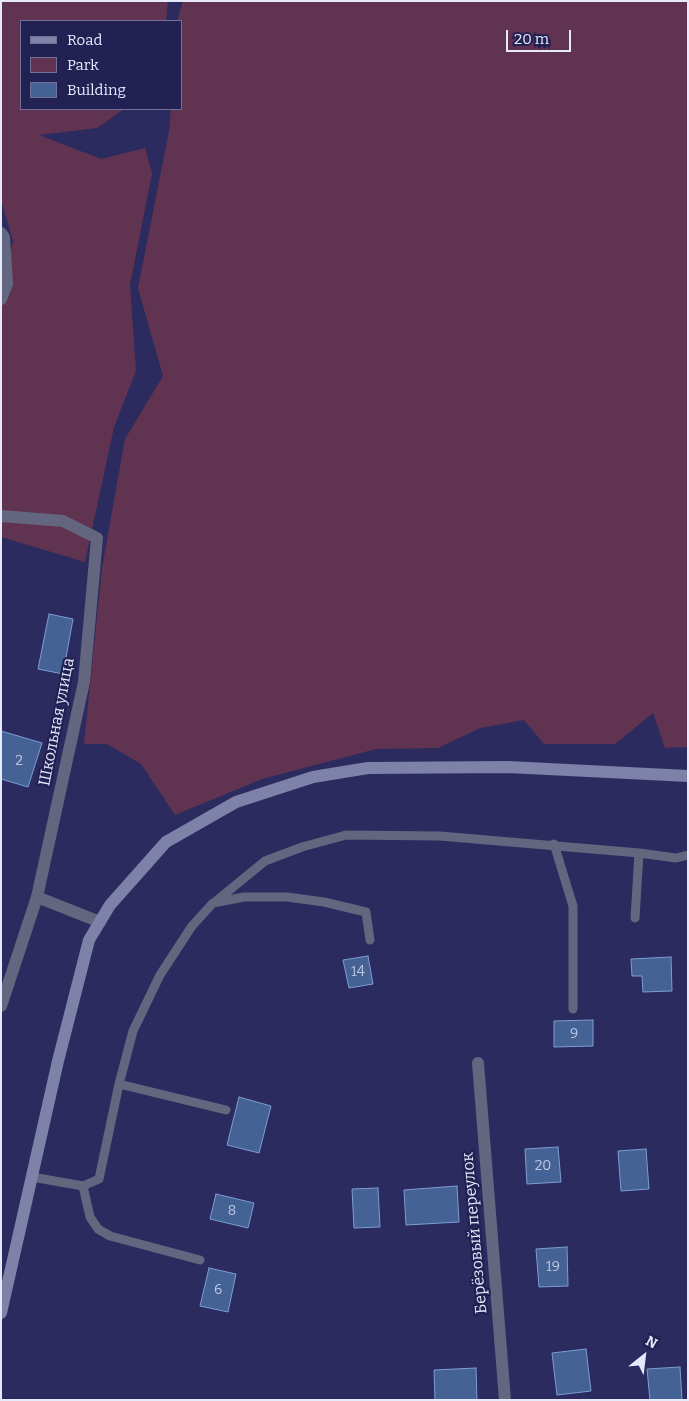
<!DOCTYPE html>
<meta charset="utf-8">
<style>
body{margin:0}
#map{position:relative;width:689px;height:1401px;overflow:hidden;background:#2c2b5f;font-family:Bitter,serif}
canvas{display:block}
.frame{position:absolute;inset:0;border:2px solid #e6e8fc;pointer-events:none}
.legend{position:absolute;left:20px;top:20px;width:162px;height:90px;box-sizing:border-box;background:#232153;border:1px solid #717197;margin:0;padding:6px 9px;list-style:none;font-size:15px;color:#e6e8fc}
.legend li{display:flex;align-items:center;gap:10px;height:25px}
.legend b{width:25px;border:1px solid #717197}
.north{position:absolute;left:619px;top:1331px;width:50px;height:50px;-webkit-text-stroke:4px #232153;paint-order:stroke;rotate:29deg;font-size:14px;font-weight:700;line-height:20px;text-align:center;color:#e6e8fc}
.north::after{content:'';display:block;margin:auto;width:18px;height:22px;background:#e6e8fc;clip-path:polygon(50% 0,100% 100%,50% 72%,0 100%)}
.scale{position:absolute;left:506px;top:30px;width:65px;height:22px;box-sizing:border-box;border:2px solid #e6e8fc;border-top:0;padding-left:6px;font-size:15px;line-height:18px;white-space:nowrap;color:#e6e8fc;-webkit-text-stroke:4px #232153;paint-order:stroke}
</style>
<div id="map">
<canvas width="689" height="1401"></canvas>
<div class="frame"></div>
<ul class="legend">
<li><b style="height:6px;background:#7e81a8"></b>Road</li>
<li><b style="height:14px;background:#603451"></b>Park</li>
<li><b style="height:14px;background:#456295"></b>Building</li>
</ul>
<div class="north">N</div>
<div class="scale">20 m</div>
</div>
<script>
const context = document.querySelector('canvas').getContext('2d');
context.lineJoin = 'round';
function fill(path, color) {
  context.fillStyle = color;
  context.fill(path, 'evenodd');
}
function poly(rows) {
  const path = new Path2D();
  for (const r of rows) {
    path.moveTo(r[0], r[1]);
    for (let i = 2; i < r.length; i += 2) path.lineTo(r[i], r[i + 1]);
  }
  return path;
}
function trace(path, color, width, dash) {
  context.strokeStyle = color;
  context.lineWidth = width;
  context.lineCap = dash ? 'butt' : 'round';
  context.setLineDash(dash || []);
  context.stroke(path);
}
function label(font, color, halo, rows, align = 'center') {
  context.font = font + ' Bitter,serif';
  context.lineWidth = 4.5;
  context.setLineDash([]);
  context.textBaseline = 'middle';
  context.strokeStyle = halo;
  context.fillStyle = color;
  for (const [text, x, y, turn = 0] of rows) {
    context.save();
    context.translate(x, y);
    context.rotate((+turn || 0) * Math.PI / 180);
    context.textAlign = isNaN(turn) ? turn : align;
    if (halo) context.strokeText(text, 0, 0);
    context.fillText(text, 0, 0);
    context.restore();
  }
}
fill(poly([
 [1,1,168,1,166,21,21,21,21,109,124,109,97,128,39,135,101,159,145,148,152,173,130,285,136,371,114,427,85,562,1,537,1,295,13,241,1,200],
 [183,1,688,1,688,747,665,748,653,713,615,744,544,744,524,720,480,728,438,748,376,749,262,779,175,815,141,764,107,744,84,744,102,568,125,439,163,376,138,288,169,131,171,109,181,109,181,21,177,21]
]), '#603451');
const building = poly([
 [49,614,73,619,63,674,38,669,49,614],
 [1,731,42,743,28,787,1,779,1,731],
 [368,956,373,984,349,988,343,960,368,956],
 [671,957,672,991,643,992,642,976,632,976,631,959,671,957],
 [593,1020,593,1046,554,1047,554,1021,593,1020],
 [239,1097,271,1106,259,1153,227,1145,239,1097],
 [558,1147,561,1182,527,1184,525,1149,558,1147],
 [646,1149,649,1189,621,1191,618,1151,646,1149],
 [457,1186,459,1222,406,1225,404,1190,457,1186],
 [378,1188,380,1227,354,1228,352,1189,378,1188],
 [216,1194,254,1203,248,1228,210,1219,216,1194],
 [567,1247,568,1286,539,1287,536,1249,567,1247],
 [209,1268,236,1274,228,1312,200,1306,209,1268],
 [586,1349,591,1391,557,1395,552,1353,586,1349],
 [680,1367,682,1400,650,1400,647,1369,680,1367],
 [476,1368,477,1400,435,1400,434,1370,476,1368]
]);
fill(building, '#456295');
trace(building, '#7d9dd5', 1);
trace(poly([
 [554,844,573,906,573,1009],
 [639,853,676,858,688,855],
 [215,902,265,861,302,847,346,835,440,836,639,853,635,918],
 [119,1084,226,1110],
 [32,1177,83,1186,99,1179,119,1084,133,1031,160,975,192,926,213,903,244,897,287,897,324,902,366,912,370,940],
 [83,1186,90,1217,98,1229,110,1236,200,1260]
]), '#63667e', 9);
trace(poly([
 [1,233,4,237,7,284,1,299],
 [1,516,63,521,97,538,84,682,37,897,1,1006],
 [37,897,100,922],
 [478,1063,505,1400]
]), '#63667e', 12);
trace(poly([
 [1,1313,58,1061,89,940,110,905,166,842,236,802,313,777,368,768,508,767,688,776]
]), '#7e81a8', 12);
label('14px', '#bec6e2', null, [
 ["2",19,761],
 ["14",358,972],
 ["9",574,1034],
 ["20",543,1166],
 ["8",232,1211],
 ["19",553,1267],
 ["6",218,1290]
]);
label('16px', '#e6e8fc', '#232153', [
 ["Школьная улица",57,722,-79],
 ["Берёзовый переулок",475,1233,-95]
]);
</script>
